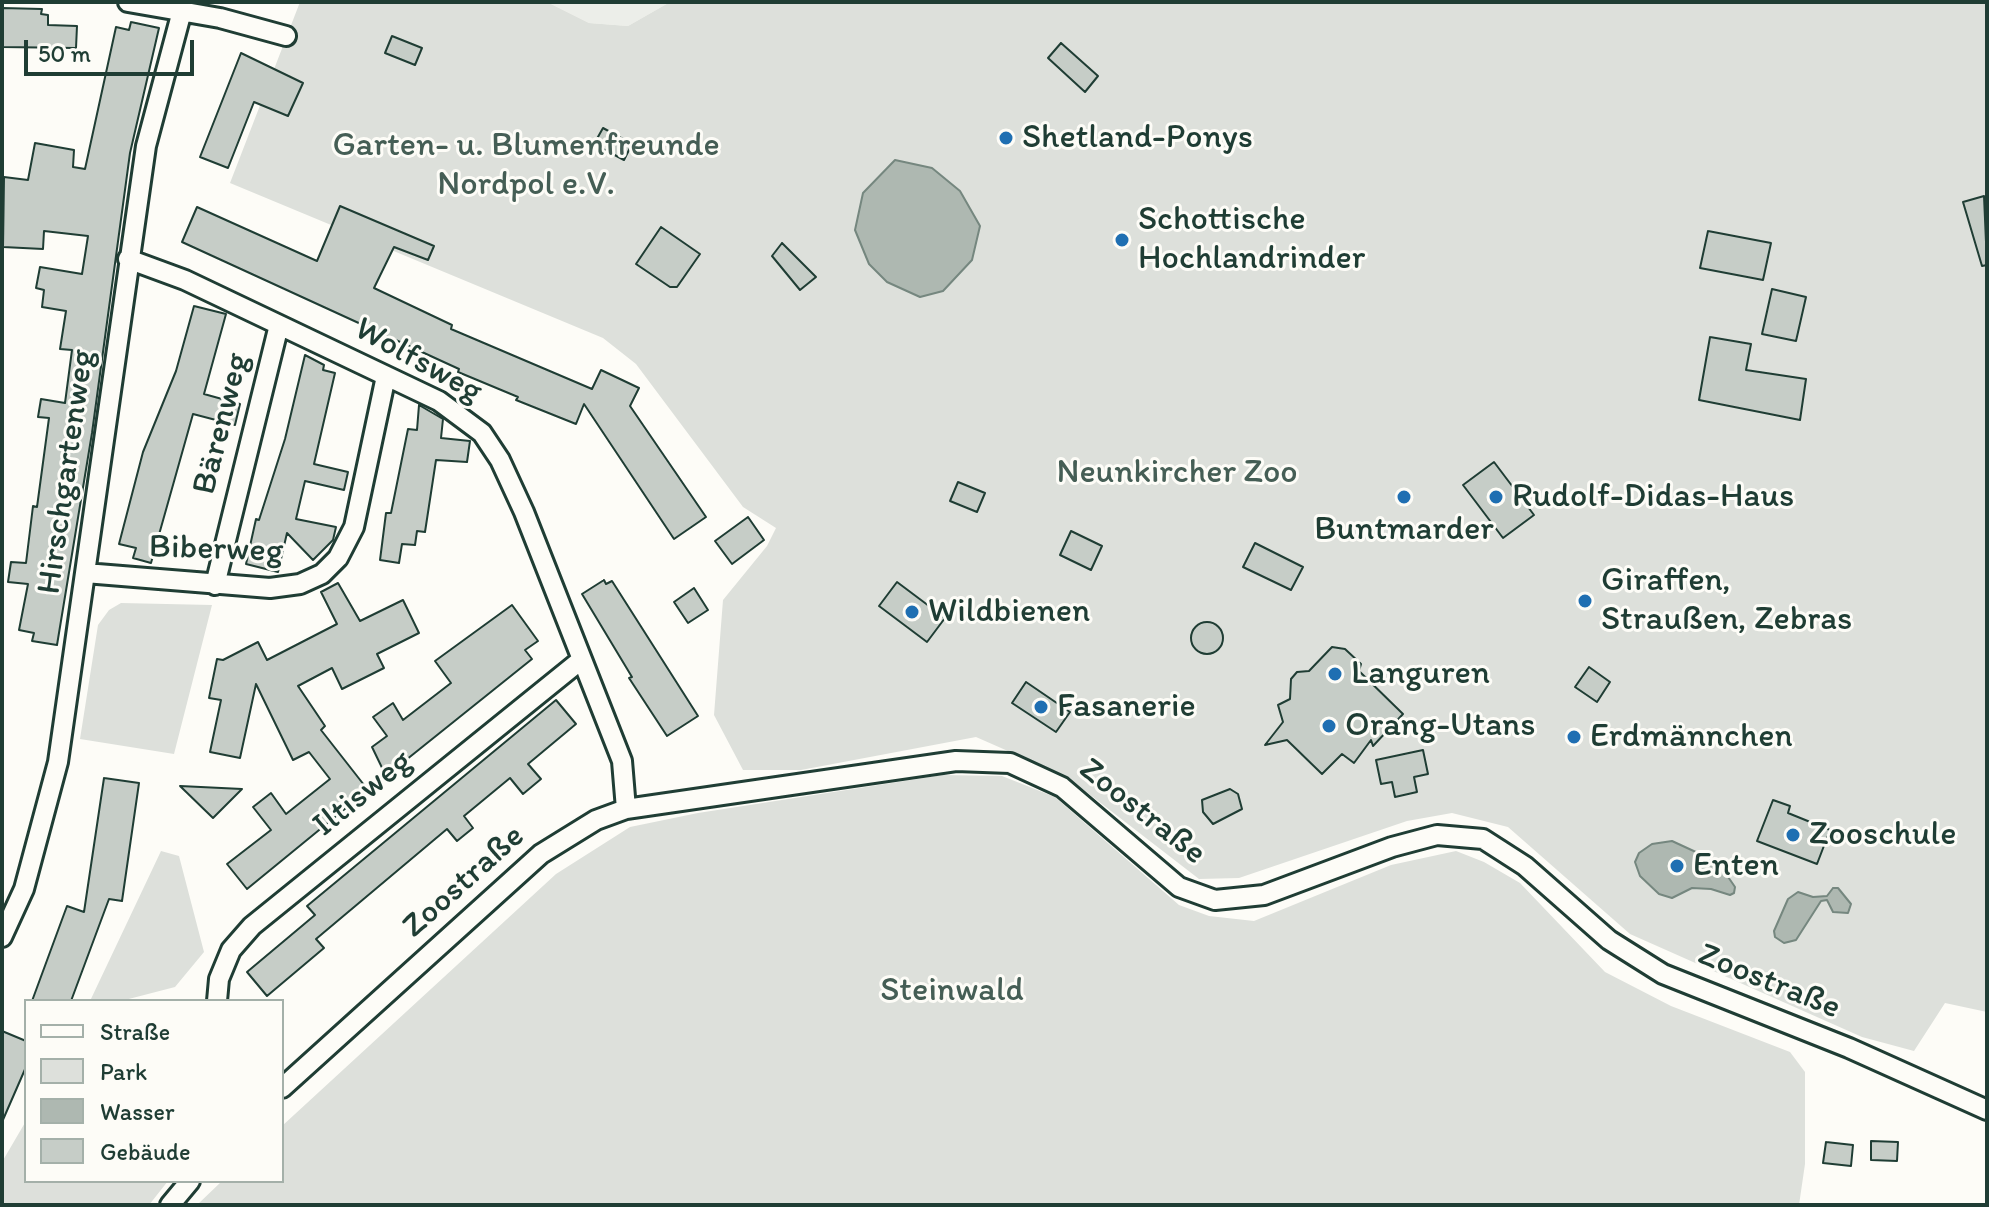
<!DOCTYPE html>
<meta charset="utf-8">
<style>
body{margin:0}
#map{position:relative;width:1989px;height:1207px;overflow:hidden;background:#fdfcf7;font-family:Itim,sans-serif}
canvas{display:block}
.frame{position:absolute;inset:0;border:4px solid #1f3d34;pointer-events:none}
.legend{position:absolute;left:24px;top:999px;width:260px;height:184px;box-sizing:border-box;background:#fdfcf7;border:2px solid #a4b0a9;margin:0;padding:10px 14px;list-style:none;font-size:24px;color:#1f3d34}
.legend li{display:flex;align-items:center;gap:16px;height:40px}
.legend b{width:40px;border:2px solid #a4b0a9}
.scale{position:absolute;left:24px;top:40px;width:170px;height:36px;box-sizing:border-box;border:4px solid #1f3d34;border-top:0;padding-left:10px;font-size:24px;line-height:28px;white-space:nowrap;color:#1f3d34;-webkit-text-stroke:6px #fdfcf7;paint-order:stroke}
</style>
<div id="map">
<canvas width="1989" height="1207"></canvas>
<div class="frame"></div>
<ul class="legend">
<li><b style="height:10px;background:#fdfcf7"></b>Straße</li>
<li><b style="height:22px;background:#dde0db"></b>Park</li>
<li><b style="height:22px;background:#aeb8b1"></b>Wasser</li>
<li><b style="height:22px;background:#c6cdc7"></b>Gebäude</li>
</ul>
<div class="scale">50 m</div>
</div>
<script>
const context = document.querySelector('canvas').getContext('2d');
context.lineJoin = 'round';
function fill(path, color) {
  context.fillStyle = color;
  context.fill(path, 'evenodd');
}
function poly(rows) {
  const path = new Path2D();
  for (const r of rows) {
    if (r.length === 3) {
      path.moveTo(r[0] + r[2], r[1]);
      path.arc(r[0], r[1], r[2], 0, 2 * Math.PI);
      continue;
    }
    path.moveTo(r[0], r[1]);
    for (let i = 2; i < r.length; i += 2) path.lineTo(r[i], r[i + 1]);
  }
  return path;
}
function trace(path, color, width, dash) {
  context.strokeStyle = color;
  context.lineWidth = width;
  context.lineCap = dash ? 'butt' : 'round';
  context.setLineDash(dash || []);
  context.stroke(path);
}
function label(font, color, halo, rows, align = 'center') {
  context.font = font + ' Itim,sans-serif';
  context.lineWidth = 6;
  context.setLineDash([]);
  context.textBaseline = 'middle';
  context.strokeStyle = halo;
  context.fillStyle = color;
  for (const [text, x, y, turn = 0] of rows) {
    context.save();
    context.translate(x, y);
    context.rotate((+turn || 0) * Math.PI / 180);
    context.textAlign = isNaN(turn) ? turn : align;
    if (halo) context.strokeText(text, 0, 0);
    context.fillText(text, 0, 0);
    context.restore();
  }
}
fill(poly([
 [547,2,670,2,628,26,589,23]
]), '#eceee9');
fill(poly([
 [300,2,547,2,589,23,628,26,670,2,1987,2,1987,1012,1945,1003,1914,1051,1862,1037,1630,934,1508,827,1452,813,1407,821,1239,878,1199,879,1067,777,976,737,801,770,743,770,714,715,723,600,767,546,776,528,743,507,636,364,603,338,230,183],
 [121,603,212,605,174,754,80,739,98,625,109,610],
 [943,775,1002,776,1055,797,1179,905,1209,916,1254,921,1391,865,1456,851,1484,862,1520,883,1605,972,1671,1006,1790,1052,1805,1072,1805,1164,1799,1205,197,1205,222,1181,282,1181,282,1126,556,874,630,827,698,813],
 [161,851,179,856,204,952,175,987,121,1001,90,1001],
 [26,1121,26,1181,168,1181,149,1205,2,1205,2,1162]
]), '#dde0db');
const water = poly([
 [895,160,932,168,960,191,980,226,972,260,943,291,920,297,887,282,869,264,855,230,863,193,895,160],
 [1672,841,1698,853,1724,871,1735,887,1734,893,1730,895,1711,889,1692,888,1672,898,1659,894,1640,876,1635,862,1639,853,1652,844,1672,841],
 [1833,888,1838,888,1851,904,1848,913,1833,912,1827,900,1821,901,1796,940,1784,943,1775,937,1774,931,1788,899,1798,892,1813,897,1827,896,1833,888]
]);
fill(water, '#aeb8b1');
trace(water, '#75877f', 2);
const building = poly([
 [2,8,42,9,41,14,48,15,48,25,77,26,76,48,2,47,2,8],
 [131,22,159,28,130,153,92,433,57,645,32,641,34,633,19,630,28,584,8,582,11,562,26,563,33,506,37,507,49,418,38,417,41,399,65,403,72,350,60,349,66,311,42,307,44,290,36,288,40,267,82,274,88,236,44,231,43,249,3,247,4,177,28,180,35,143,74,150,73,167,85,169,116,27,129,30,131,22],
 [392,36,422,48,415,65,385,53,392,36],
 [1061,43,1098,76,1085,92,1048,58,1061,43],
 [241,53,303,83,288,116,254,102,228,168,200,157,241,53],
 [603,128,632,144,624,160,594,144,603,128],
 [1984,196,1987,265,1982,266,1963,202,1984,196],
 [340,206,434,246,428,260,394,247,374,288,452,325,451,329,592,389,601,370,639,388,630,406,706,517,674,539,584,404,576,424,516,400,518,397,458,372,459,369,182,242,197,207,317,261,340,206],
 [661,227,700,254,677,287,670,287,636,264,661,227],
 [1708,231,1771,243,1763,280,1700,268,1708,231],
 [782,243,816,277,800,290,772,256,782,243],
 [1772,289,1806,297,1796,341,1762,334,1772,289],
 [194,306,226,314,204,394,240,404,235,425,193,414,151,563,133,558,136,548,119,544,143,452,176,371,194,306],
 [1710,337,1751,344,1746,370,1806,379,1800,420,1699,400,1710,337],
 [305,355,324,365,323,370,335,373,314,464,348,472,344,490,305,481,296,519,336,527,333,540,313,560,287,533,278,572,246,564,256,519,259,520,285,439,305,355],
 [419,405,443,419,441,438,470,441,467,462,436,460,425,532,417,531,415,545,402,544,399,563,380,560,386,513,391,513,408,429,417,430,419,405],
 [1494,462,1534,515,1503,538,1463,485,1494,462],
 [958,482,985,493,977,512,950,501,958,482],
 [748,517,764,540,732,564,715,541,748,517],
 [1071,531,1102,546,1091,570,1060,555,1071,531],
 [1255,543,1303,567,1291,590,1243,567,1255,543],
 [604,580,606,584,612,581,698,716,667,736,629,678,632,677,582,594,604,580],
 [897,582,945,618,927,642,879,606,897,582],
 [338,583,360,621,403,600,419,633,377,654,384,668,342,689,332,668,298,686,325,726,321,730,368,790,247,889,227,864,271,830,253,807,271,793,286,814,330,779,309,752,293,760,256,684,240,758,210,752,221,700,209,698,217,659,223,660,258,642,267,660,337,624,321,592,338,583],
 [694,588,708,610,688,623,674,602,694,588],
 [512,605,538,641,525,650,532,659,386,776,372,747,387,736,373,717,393,703,403,720,451,683,435,661,512,605],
 [1207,638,16],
 [1332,647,1345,649,1361,664,1359,671,1403,714,1373,746,1371,740,1354,763,1342,754,1322,774,1287,740,1265,745,1283,722,1278,705,1290,699,1291,679,1297,672,1309,671,1332,647],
 [1589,667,1610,682,1597,702,1575,687,1589,667],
 [1026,682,1070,712,1056,732,1012,703,1026,682],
 [556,700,576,724,528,764,541,779,523,794,510,778,464,816,473,828,457,841,447,829,316,939,324,948,267,996,247,972,315,915,307,906,556,700],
 [1423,750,1428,774,1414,777,1417,792,1395,797,1392,782,1381,784,1376,760,1423,750],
 [104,778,139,783,122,901,109,899,71,1001,32,1001,67,906,84,912,104,778],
 [180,786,242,789,213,818,180,786],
 [1230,789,1238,794,1242,809,1213,824,1203,812,1202,800,1230,789],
 [1773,800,1790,806,1788,813,1830,830,1817,864,1757,841,1773,800],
 [2,1031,26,1041,26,1067,2,1122,2,1031],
 [1871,1141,1898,1142,1897,1161,1871,1160,1871,1141],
 [1826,1142,1853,1145,1851,1166,1823,1163,1826,1142]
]);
fill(building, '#c6cdc7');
trace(building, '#1f3d34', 2);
const street = poly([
 [128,2,220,18,286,36],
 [128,259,185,280,439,401,482,433,500,460,524,512,622,761,626,809],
 [85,573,270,588,300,584,322,574,338,558,354,527,386,376],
 [215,585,279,325],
 [2,937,24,889,58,762,146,146,182,11],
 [217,1001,219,979,231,950,252,926,581,660],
 [282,1088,541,854,596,820,626,809,956,761,1010,763,1062,787,1179,887,1215,900,1264,895,1392,847,1437,835,1483,839,1525,866,1609,940,1663,974,1849,1048,1987,1110],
 [170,1205,190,1181]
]);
trace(street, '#1f3d34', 24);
trace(street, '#fdfcf7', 18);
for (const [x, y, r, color] of [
 [1006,138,8,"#1f6fb2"],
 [1122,240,8,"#1f6fb2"],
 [1404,497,8,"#1f6fb2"],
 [1496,497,8,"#1f6fb2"],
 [1585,601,8,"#1f6fb2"],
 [912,612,8,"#1f6fb2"],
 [1335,674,8,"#1f6fb2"],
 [1041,707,8,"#1f6fb2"],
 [1329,726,8,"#1f6fb2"],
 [1574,737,8,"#1f6fb2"],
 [1793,835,8,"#1f6fb2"],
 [1677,866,8,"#1f6fb2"]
]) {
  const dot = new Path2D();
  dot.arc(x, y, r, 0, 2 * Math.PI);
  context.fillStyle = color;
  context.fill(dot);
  trace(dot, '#fdfcf7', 3);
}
label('34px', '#1f3d34', '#fdfcf7', [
 ["Shetland-Ponys",1022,138],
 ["Schottische",1138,220],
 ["Hochlandrinder",1138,259],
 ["Rudolf-Didas-Haus",1512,497],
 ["Buntmarder",1404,530,"center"],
 ["Giraffen,",1601,581],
 ["Straußen, Zebras",1601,620],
 ["Wildbienen",928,612],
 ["Languren",1351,674],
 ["Fasanerie",1057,707],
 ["Orang-Utans",1345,726],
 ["Erdmännchen",1590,737],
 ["Zooschule",1809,835],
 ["Enten",1693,866]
], 'left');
label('34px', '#455e55', '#fdfcf7', [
 ["Garten- u. Blumenfreunde",526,146],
 ["Nordpol e.V.",526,185],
 ["Neunkircher Zoo",1177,473],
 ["Steinwald",952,991]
]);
label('34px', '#1f3d34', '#fdfcf7', [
 ["Wolfsweg",418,361,29],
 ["Bärenweg",222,424,-76],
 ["Hirschgartenweg",67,472,-82],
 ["Biberweg",216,550,2],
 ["Iltisweg",363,794,-39],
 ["Zoostraße",1142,812,38],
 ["Zoostraße",464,882,-42],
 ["Zoostraße",1769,982,22]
]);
</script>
